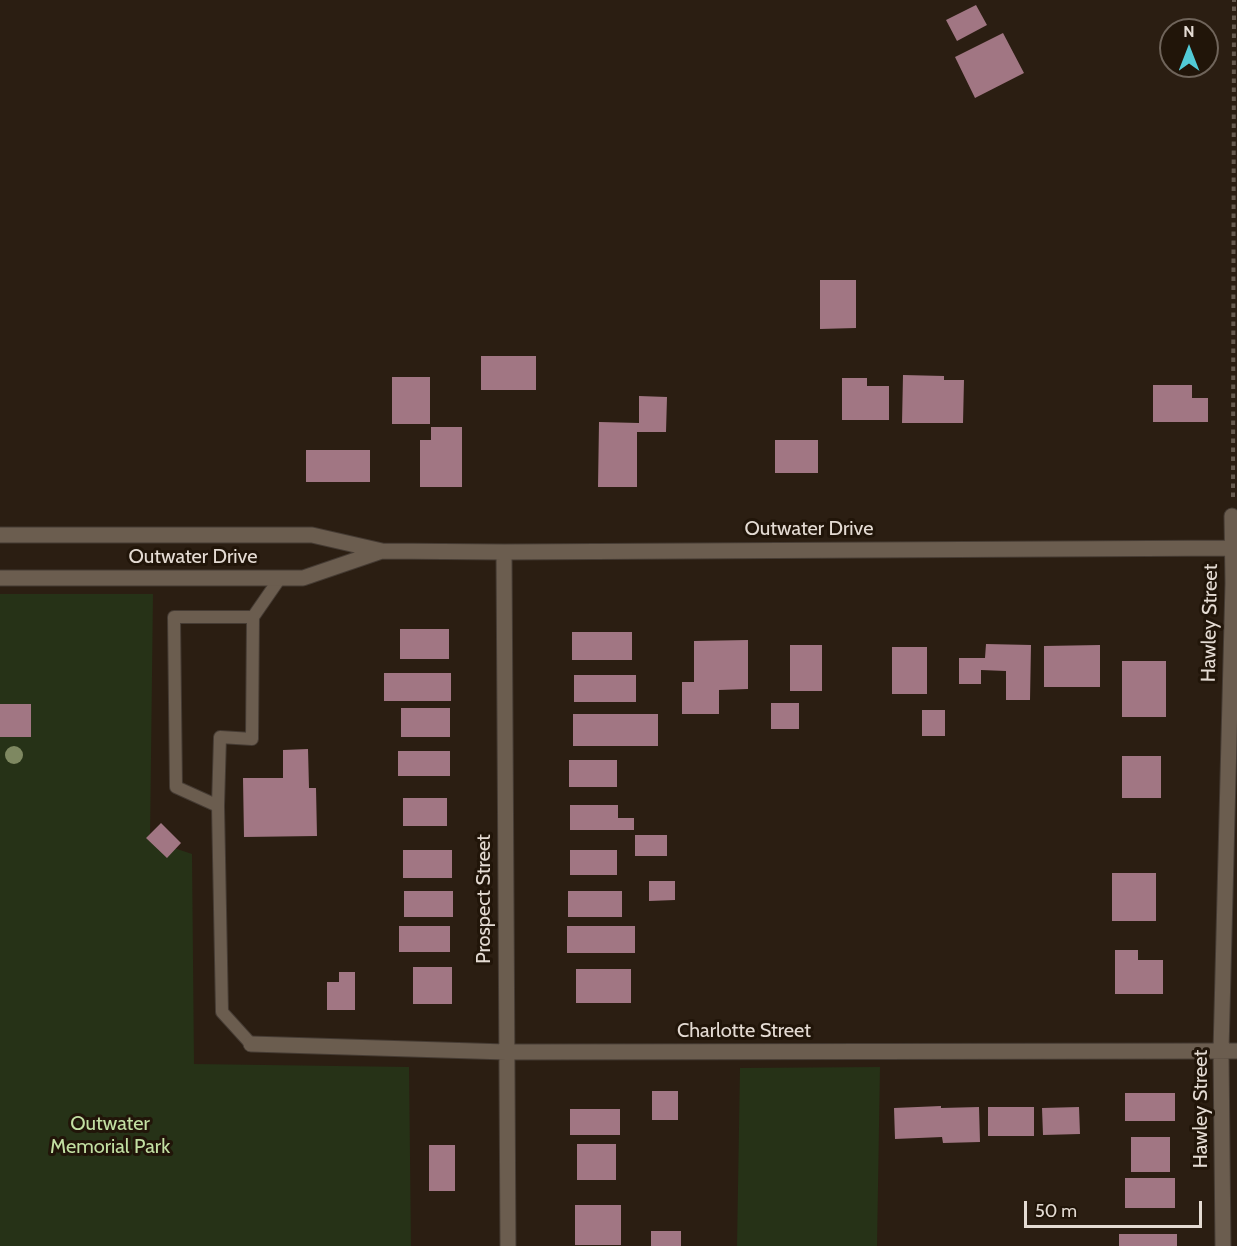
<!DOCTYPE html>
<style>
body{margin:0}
#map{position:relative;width:1237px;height:1246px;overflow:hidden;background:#2b1e12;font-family:Cabin,sans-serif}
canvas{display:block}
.north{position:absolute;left:1159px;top:18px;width:60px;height:60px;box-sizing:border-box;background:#211509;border:2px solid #6f645a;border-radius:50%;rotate:0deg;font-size:16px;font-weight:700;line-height:24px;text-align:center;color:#e4dbd3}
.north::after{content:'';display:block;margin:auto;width:21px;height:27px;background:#52cbd7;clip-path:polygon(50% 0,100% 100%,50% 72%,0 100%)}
.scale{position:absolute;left:1024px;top:1201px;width:178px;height:27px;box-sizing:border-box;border:3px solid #e4dbd3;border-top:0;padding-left:8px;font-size:18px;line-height:21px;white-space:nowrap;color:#e4dbd3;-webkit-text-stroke:4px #211509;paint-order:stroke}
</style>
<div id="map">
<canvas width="1237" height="1246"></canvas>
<div class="north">N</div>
<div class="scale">50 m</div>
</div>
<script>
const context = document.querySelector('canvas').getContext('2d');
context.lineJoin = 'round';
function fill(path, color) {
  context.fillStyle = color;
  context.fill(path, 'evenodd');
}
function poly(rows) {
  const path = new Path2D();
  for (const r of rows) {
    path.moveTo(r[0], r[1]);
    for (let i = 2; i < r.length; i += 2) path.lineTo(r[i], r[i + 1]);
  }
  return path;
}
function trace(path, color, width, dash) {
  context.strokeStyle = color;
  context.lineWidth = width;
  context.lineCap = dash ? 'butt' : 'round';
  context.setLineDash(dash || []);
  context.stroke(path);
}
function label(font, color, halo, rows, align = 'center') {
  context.font = font + ' Cabin,sans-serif';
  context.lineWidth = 6;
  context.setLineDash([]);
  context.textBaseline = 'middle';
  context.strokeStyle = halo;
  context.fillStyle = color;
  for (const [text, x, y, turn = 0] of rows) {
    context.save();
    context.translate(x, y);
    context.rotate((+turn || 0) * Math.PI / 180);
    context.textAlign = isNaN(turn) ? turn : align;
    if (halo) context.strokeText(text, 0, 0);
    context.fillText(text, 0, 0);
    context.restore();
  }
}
fill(poly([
 [0,594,153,594,150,840,192,854,194,1064,409,1067,411,1246,0,1246],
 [880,1067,877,1246,737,1246,740,1068]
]), '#263217');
fill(poly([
 [976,5,987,25,957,41,946,20],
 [1003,33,1024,73,975,98,955,57],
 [820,280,856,280,856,328,820,329],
 [481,356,536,356,536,390,481,390],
 [903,375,944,376,944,380,964,380,963,423,902,423],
 [392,377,430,377,430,424,392,424],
 [842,378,867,378,867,386,889,386,889,420,842,420],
 [1153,385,1192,385,1192,398,1208,398,1208,422,1153,422],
 [639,396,667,397,666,432,637,432,637,487,598,487,599,422,639,423],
 [431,427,462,427,462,487,420,487,420,440,431,440],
 [775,440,818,440,818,473,775,473],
 [306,450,370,450,370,482,306,482],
 [400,629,449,629,449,659,400,659],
 [572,632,632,632,632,660,572,660],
 [748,640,748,689,719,690,719,714,682,714,682,682,694,682,694,641],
 [986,644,1031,645,1030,700,1006,700,1006,671,981,670,981,684,959,684,959,658,985,658],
 [790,645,822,645,822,691,790,691],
 [1100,645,1100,687,1044,687,1044,646],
 [892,647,927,647,927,694,892,694],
 [1122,661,1166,661,1166,717,1122,717],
 [384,673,451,673,451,701,384,701],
 [574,675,636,675,636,702,574,702],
 [771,703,799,703,799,729,771,729],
 [0,704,31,704,31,737,0,737],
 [401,708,450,708,450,737,401,737],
 [922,710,945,710,945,736,922,736],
 [573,714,658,714,658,746,573,746],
 [308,749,309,788,316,788,317,836,244,837,243,778,283,778,283,750],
 [398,751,450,751,450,776,398,776],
 [1122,756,1161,756,1161,798,1122,798],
 [569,760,617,760,617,787,569,787],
 [403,798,447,798,447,826,403,826],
 [570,805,618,805,618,818,634,818,634,830,570,830],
 [161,823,181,843,167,858,146,838],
 [635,835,667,835,667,856,635,856],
 [403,850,452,850,452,878,403,878],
 [570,850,617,850,617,875,570,875],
 [1112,873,1156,873,1156,921,1112,921],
 [649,881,675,881,675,900,649,901],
 [404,891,453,891,453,917,404,917],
 [568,891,622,891,622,917,568,917],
 [399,926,450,926,450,952,399,952],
 [567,926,635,926,635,953,567,953],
 [1115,950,1138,950,1138,960,1163,960,1163,994,1115,994],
 [413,967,452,967,452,1004,413,1004],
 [576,969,631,969,631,1003,576,1003],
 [339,972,355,972,355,1010,327,1010,327,982,339,982],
 [652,1091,678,1091,678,1120,652,1120],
 [1125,1093,1175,1093,1175,1121,1125,1121],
 [941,1106,941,1108,979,1107,980,1142,943,1143,942,1137,895,1139,894,1108],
 [988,1107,1034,1107,1034,1136,988,1136],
 [1079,1107,1080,1134,1043,1135,1042,1108],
 [570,1109,620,1109,620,1135,570,1135],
 [1131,1137,1170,1137,1170,1172,1131,1172],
 [577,1144,616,1144,616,1180,577,1180],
 [429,1145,455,1145,455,1191,429,1191],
 [1125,1178,1175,1178,1175,1208,1125,1208],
 [575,1205,621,1205,621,1245,575,1245],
 [651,1231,681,1231,681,1246,651,1246],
 [1119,1234,1177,1234,1177,1246,1119,1246]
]), '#a17683');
const lane = poly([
 [253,617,280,578],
 [218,806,220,737,252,739,253,617,174,617,176,787,218,806,222,1012,251,1044]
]);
const street = poly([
 [0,535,312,535,382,551,504,552,1237,548],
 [504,552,508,1246],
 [0,578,303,578,382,551],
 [251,1044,506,1052,1237,1051],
 [1223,1246,1221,1051,1233,583,1232,516]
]);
trace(lane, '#453b33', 14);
trace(street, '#453b33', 17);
trace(poly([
 [1233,497,1234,0]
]), '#675b50', 4, [4.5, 4.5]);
trace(lane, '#6b5d4f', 12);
trace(street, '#6b5d4f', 15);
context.fillStyle = '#7e8861';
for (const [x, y] of [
 [14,755]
]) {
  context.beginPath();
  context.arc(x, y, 9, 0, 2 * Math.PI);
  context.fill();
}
label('20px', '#e4dbd3', '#211509', [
 ["Outwater Drive",809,529],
 ["Outwater Drive",193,557],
 ["Hawley Street",1210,623,-89],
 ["Prospect Street",484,899,-90],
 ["Charlotte Street",744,1031],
 ["Hawley Street",1201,1109,-90]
]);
label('20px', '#c2dfa2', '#211509', [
 ["Outwater",110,1124],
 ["Memorial Park",110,1147]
]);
</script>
